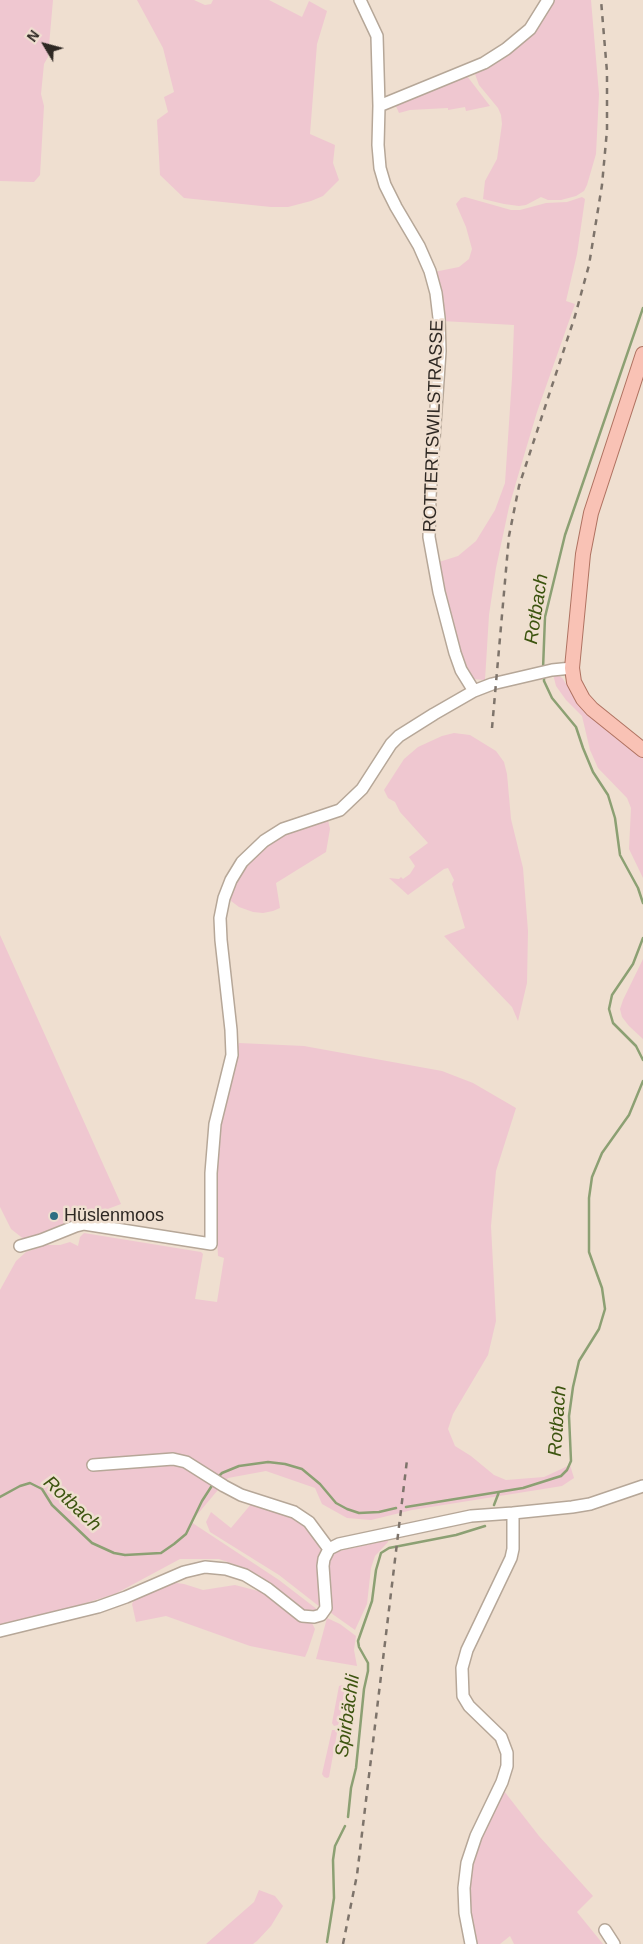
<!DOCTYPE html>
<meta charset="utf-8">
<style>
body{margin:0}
#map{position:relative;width:643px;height:1944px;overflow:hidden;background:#efdfd0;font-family:Arial,sans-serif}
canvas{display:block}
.north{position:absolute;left:20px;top:20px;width:50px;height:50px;-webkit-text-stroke:4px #efdfd0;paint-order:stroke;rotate:307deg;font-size:14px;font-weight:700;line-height:20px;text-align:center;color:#2e2823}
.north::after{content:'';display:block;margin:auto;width:18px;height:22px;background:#2e2823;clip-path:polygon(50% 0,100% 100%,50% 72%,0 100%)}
</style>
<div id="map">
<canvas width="643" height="1944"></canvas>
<div class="north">N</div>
</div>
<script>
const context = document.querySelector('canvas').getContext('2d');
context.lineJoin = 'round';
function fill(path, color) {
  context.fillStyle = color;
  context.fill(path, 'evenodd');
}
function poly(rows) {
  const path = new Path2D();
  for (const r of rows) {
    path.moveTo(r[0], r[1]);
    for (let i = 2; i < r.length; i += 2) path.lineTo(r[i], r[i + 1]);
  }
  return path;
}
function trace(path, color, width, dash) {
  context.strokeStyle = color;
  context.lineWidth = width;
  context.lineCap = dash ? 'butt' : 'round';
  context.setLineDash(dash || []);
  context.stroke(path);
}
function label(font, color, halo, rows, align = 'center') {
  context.font = font + ' Arial,sans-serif';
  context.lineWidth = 5;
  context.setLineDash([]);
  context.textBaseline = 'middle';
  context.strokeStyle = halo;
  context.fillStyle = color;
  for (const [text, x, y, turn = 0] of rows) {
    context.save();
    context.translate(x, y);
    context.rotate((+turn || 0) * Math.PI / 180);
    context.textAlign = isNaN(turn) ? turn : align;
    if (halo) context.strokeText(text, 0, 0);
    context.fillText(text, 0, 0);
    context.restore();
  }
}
fill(poly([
 [0,0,53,0,48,57,44,64,41,94,44,106,40,175,34,182,0,181],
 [137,0,194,0,205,5,211,4,213,0,269,0,302,17,309,1,327,11,317,44,310,134,335,145,333,163,339,180,323,196,311,201,288,207,271,207,184,198,160,175,157,120,168,112,164,97,174,92,163,48],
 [551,0,591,0,599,94,596,154,587,185,584,191,576,196,561,200,548,200,541,197,526,205,519,206,504,204,483,199,485,181,497,159,502,124,501,115,498,108,479,85,475,74,477,70,491,61],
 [467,76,490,106,466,111,465,107,448,110,448,108,410,110,399,113,395,104],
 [465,197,511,210,520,210,546,203,567,202,582,197,585,199,577,254,566,301,575,304,537,412,520,469,509,507,496,568,489,615,485,680,471,679,459,659,439,562,458,556,476,541,495,510,505,483,512,378,514,325,442,321,434,272,459,267,469,259,472,249,466,227,456,204,461,198],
 [553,674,559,675,563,679,581,708,643,758,643,878,629,849,631,808,627,798,598,768,590,750,582,716,566,700,556,686],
 [454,733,470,735,496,751,504,762,507,774,511,819,523,868,528,931,527,983,518,1021,512,1007,444,936,465,928,452,884,454,880,448,868,444,869,408,895,389,878,399,879,401,877,403,879,410,874,415,866,409,857,428,843,400,812,395,802,388,798,384,790,404,759,418,747,442,736],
 [328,820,330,829,326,852,276,883,280,908,273,911,263,913,253,912,239,907,231,901,229,897,236,879,247,861,275,838],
 [0,935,121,1204,25,1240,11,1229,0,1207],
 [643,959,643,1039,629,1026,622,1017,620,1009,623,1000],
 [239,1043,304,1046,442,1071,473,1083,516,1108,496,1171,491,1226,496,1321,488,1355,453,1414,448,1429,455,1446,471,1456,494,1475,506,1480,544,1477,570,1465,574,1478,562,1486,412,1510,371,1520,347,1518,322,1504,315,1488,266,1471,228,1478,191,1522,279,1580,318,1610,303,1612,247,1569,219,1559,180,1559,115,1594,0,1629,0,1290,16,1261,26,1252,46,1245,60,1245,70,1242,78,1246,80,1237,84,1233,201,1252,203,1254,195,1299,217,1302,224,1258,218,1256,214,1177,217,1137],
 [252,1503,297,1518,306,1526,316,1541,321,1551,320,1607,279,1575,210,1532,206,1522,211,1512,231,1528],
 [388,1540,388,1542,375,1556,371,1568,367,1604,355,1630,331,1613,328,1567,329,1559,335,1552],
 [170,1582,184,1584,203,1590,235,1585,266,1593,303,1621,312,1623,315,1629,308,1650,305,1657,250,1646,166,1616,136,1622,132,1604,136,1596],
 [327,1618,340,1624,356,1636,354,1650,357,1666,316,1659],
 [342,1685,345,1687,339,1722,338,1725,334,1726,332,1723,339,1686],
 [332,1730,336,1730,337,1733,329,1777,327,1778,324,1777,322,1774],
 [504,1791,539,1836,593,1896,577,1912,603,1944,514,1944,510,1936,500,1944,475,1944,468,1893,474,1850,502,1792],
 [259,1890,275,1896,283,1906,271,1926,257,1941,253,1944,206,1944,254,1902]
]), '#efc7d0');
trace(poly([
 [543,669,545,617,565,535,643,308],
 [544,675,544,681,552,698,576,727,583,748,593,772,608,795,615,818,620,855,638,888,643,903],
 [643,938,633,964,612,995,609,1009,613,1023,636,1046,643,1060],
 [218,1477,222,1473,239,1466,268,1462,285,1464,302,1469,320,1484,336,1503,347,1509,359,1513,379,1512,396,1508],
 [0,1497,20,1486,30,1483,42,1489,52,1505,92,1543,114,1553,125,1555,161,1553,174,1544,186,1534,202,1501,213,1484],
 [494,1505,499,1492],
 [406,1507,523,1488,561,1476,567,1470,571,1461,569,1416,573,1387,579,1361,599,1329,605,1309,602,1288,589,1252,589,1198,592,1177,602,1153,629,1115,643,1081],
 [348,1817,351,1788,356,1768,364,1689,368,1671,368,1663,359,1647,358,1641,372,1601,376,1570,381,1553,389,1548,456,1535,485,1526],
 [327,1942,334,1898,333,1860,335,1846,345,1826]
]), '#8ca073', 2.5);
const minor = poly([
 [360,0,377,36,379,106,378,145,380,168,385,185,396,207,419,246,430,271,436,293,439,318,440,351,430,496,429,537,439,592,455,653,461,670,474,691],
 [379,106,484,63,506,49,530,29,548,0],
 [20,1246,41,1240,76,1226,84,1224,211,1244,211,1173,215,1124,232,1055,231,1030,221,940,220,918,224,898,231,880,242,862,264,841,283,829,340,810,362,789,391,744,399,736,434,714,474,691,492,684,552,670,572,668],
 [93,1465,173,1459,186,1462,224,1486,241,1495,294,1512,309,1522,329,1549,339,1544,471,1516,513,1513],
 [0,1631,98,1607,126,1597,184,1572,205,1567,226,1569,245,1575,268,1589,302,1616,314,1617,321,1615,326,1608,323,1566,324,1559,329,1549],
 [605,1930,614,1944],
 [471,1944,465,1913,464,1888,467,1863,476,1836,502,1782,507,1766,507,1753,501,1737,469,1706,463,1696,462,1668,467,1650,511,1558,513,1549,513,1513,572,1507,590,1504,643,1486]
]);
const major = poly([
 [643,354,591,513,583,554,572,668,574,682,583,699,592,709,643,750]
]);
trace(minor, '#b6a798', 14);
trace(major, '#af7261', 16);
trace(minor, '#fff', 11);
trace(major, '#f9c2b5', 14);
trace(poly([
 [492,728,509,536,519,486,575,316,589,265,602,185,607,130,607,72,601,0],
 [343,1944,357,1875,407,1460]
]), '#7e746b', 2.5, [6, 6]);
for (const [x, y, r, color] of [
 [54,1216,5,"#2d6f81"]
]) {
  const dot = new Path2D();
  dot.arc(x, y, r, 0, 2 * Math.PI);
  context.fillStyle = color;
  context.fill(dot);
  trace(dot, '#efdfd0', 2);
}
label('18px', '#2e2823', '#efdfd0', [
 ["ROTTERTSWILSTRASSE",434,426,-88]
]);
label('18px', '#2e2823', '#efdfd0', [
 ["Hüslenmoos",64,1216]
], 'left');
label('italic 19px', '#3c540f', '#efdfd0', [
 ["Rotbach",537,609,-81],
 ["Rotbach",558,1421,-86],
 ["Rotbach",72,1504,43],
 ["Spirbächli",348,1716,-82]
]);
</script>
